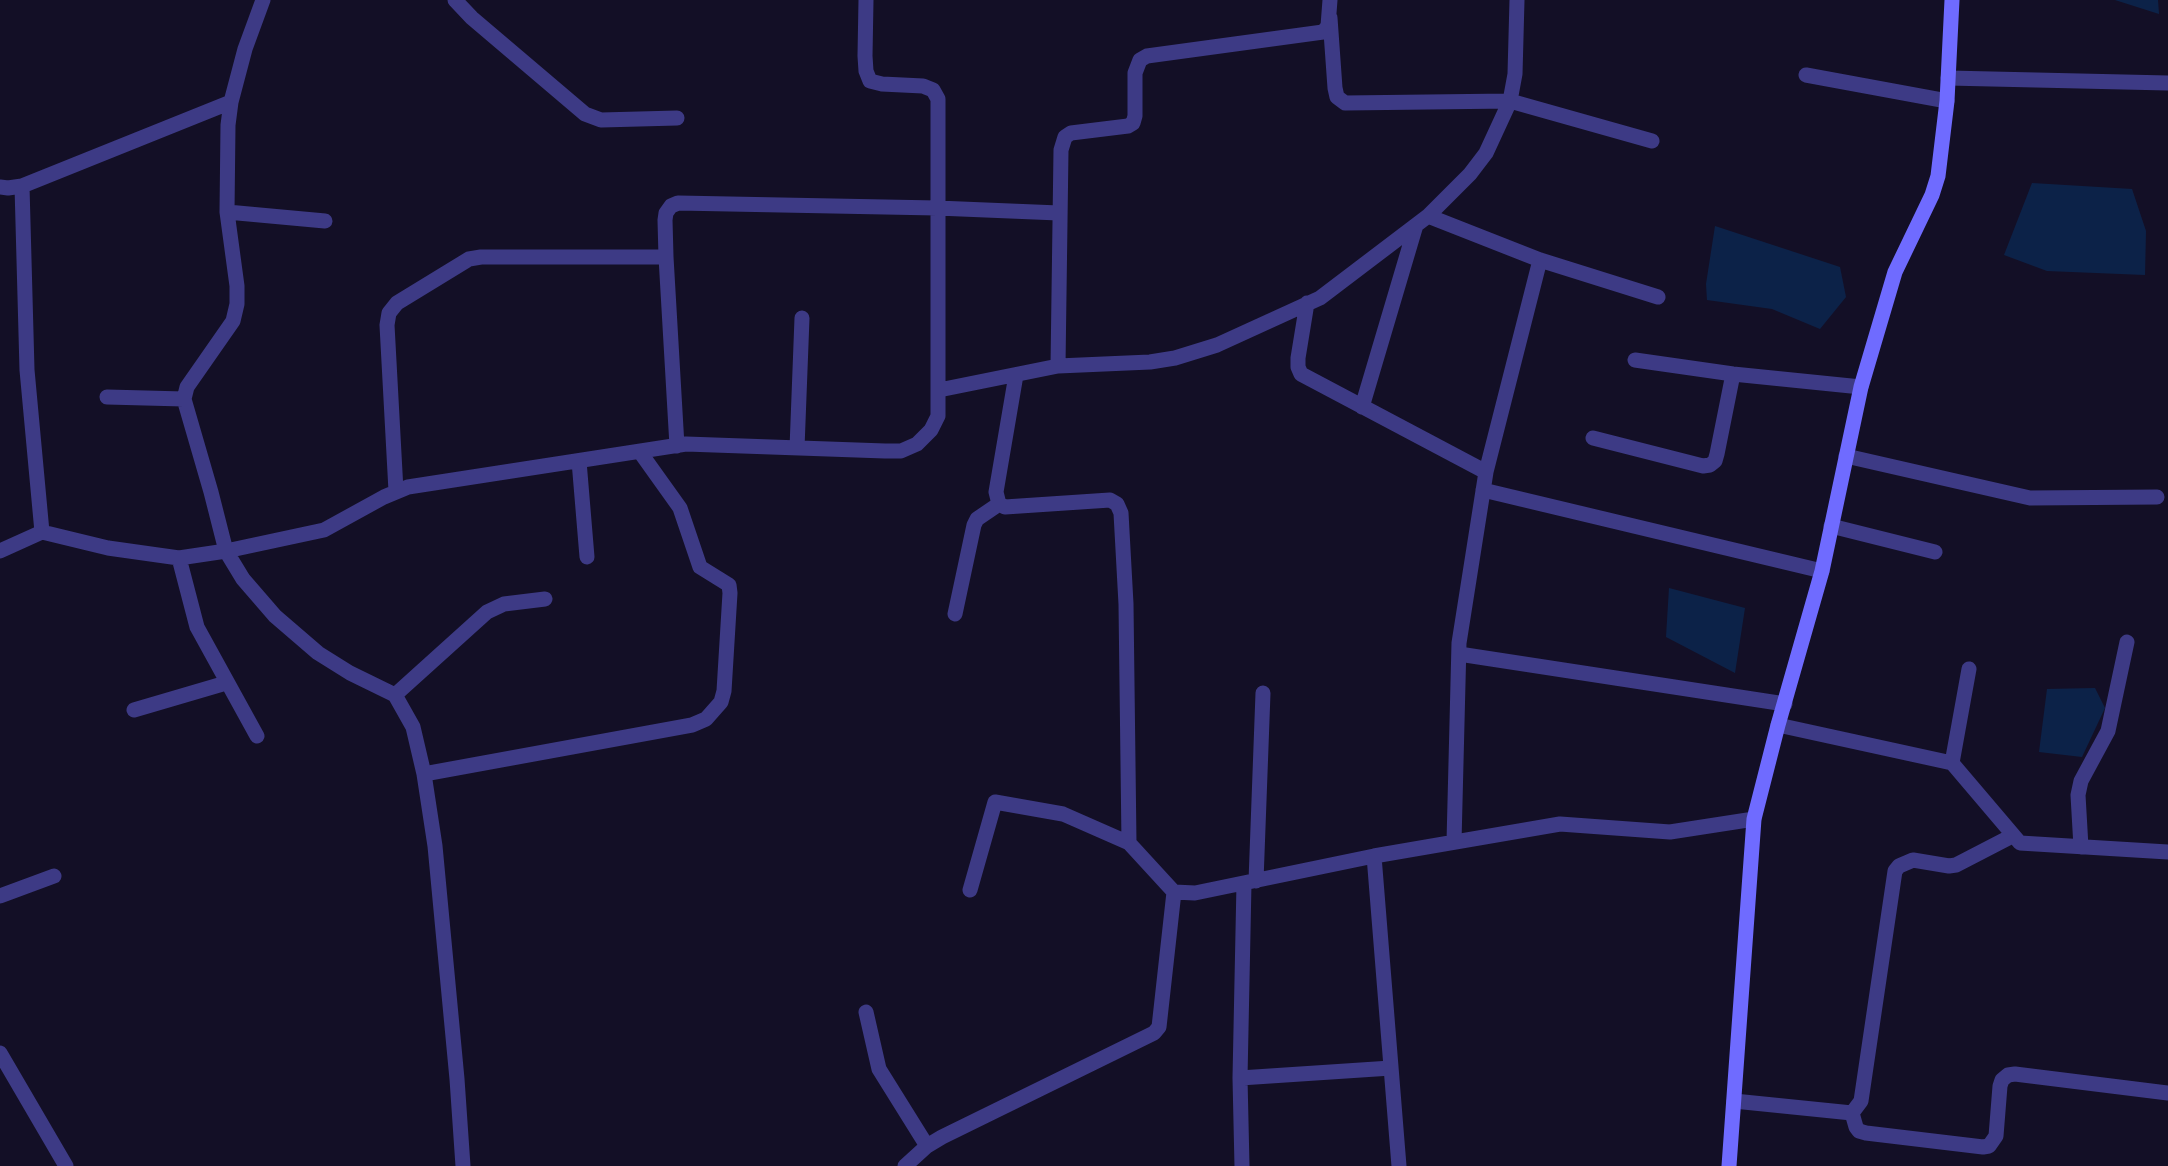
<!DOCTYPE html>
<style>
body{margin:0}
canvas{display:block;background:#130f26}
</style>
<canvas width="2168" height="1166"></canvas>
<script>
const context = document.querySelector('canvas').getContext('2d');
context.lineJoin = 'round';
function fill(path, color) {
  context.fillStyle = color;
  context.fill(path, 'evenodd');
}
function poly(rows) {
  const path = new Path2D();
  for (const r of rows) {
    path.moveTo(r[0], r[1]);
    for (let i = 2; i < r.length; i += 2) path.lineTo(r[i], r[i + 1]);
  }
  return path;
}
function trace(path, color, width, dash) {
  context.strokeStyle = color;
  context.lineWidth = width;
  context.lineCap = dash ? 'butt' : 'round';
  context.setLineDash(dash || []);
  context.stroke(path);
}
fill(poly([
 [2115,0,2158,0,2159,14],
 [2032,183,2132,189,2146,231,2145,275,2047,271,2004,255],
 [1715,226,1840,267,1846,297,1820,329,1772,309,1707,300,1706,284],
 [1669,588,1745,608,1735,673,1666,637],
 [2095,688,2105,708,2082,757,2039,752,2047,689]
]), '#0c2248');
trace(poly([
 [263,0,245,49,231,102,228,125,227,212,237,286,237,304,233,321,187,387,184,399,211,492,226,551,243,579,275,616,318,653,350,673,395,695,413,727,424,774,435,846,457,1079,463,1166],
 [455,0,472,18,585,114,601,120,677,118],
 [1330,18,1335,88,1337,97,1345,103,1510,101,1652,141],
 [1806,75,1947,101],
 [1948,78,2168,83],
 [22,186,27,370,42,532],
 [0,187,8,188,22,186,231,102],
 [227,212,325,221],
 [1428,216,1540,260,1658,297],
 [1307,303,1298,358,1298,367,1301,374,1486,472],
 [1635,360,1733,374,1861,387],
 [1058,366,1061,150,1065,137,1071,133,1128,126,1133,123,1135,116,1135,73,1140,60,1147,56,1323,32,1328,26,1330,0],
 [1016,375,996,492,999,504,1005,507,1110,500,1117,504,1121,513,1126,604,1129,843],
 [939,390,1058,366,1150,362,1175,358,1217,345,1320,298,1428,216,1470,174,1486,153,1510,101,1515,74,1517,0],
 [107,397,184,399],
 [1362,407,1416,225],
 [1593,438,1703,466,1710,465,1715,461,1717,454,1733,374],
 [677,446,666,257,665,220,666,213,671,206,678,203,937,208,1059,213],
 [797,448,802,318],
 [1846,456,2030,498,2157,497],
 [579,461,587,557],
 [1483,490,1822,571],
 [396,491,387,325,389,313,397,303,469,259,481,257,666,257],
 [1831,526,1935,552],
 [0,551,42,532,108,548,179,558,226,551,324,530,384,497,408,487,686,444,885,451,901,451,917,444,931,430,938,416,938,99,933,90,923,86,882,84,870,81,866,71,865,56,866,0],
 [179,558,197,627,257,736],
 [955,614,974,525,977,519,999,504],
 [1459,654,1785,704],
 [395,695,487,612,504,604,545,599],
 [134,710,226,683],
 [1778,725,1952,763,2020,843,2168,852],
 [1952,763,1969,669],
 [424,774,692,725,706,719,721,702,724,691,730,593,729,585,700,567,680,508,640,452],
 [1454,842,1459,643,1486,472,1540,260],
 [2081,847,2078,795,2081,781,2108,731,2127,642],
 [1374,856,1399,1166],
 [1256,881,1263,693],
 [970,890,995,802,1063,814,1129,843,1174,892,1195,893,1374,856,1560,824,1670,832,1754,819],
 [0,896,54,876],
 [866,1012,879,1069,927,1146],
 [0,1053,66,1166],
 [1240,1078,1391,1068],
 [1734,1101,1852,1113,1861,1101,1895,871,1899,866,1913,860,1949,866,1956,865,2012,836],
 [1852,1113,1856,1127,1859,1131,1866,1133,1983,1147,1989,1146,1996,1136,2000,1086,2002,1080,2008,1075,2015,1074,2168,1093],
 [905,1166,927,1146,942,1137,1154,1033,1159,1027,1174,892],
 [1242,1166,1240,1078,1244,883]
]), '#3d3a85', 15);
trace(poly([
 [1729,1166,1754,819,1778,725,1822,571,1861,387,1895,272,1932,195,1938,176,1947,101,1952,0]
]), '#6f6bff', 15);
</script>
